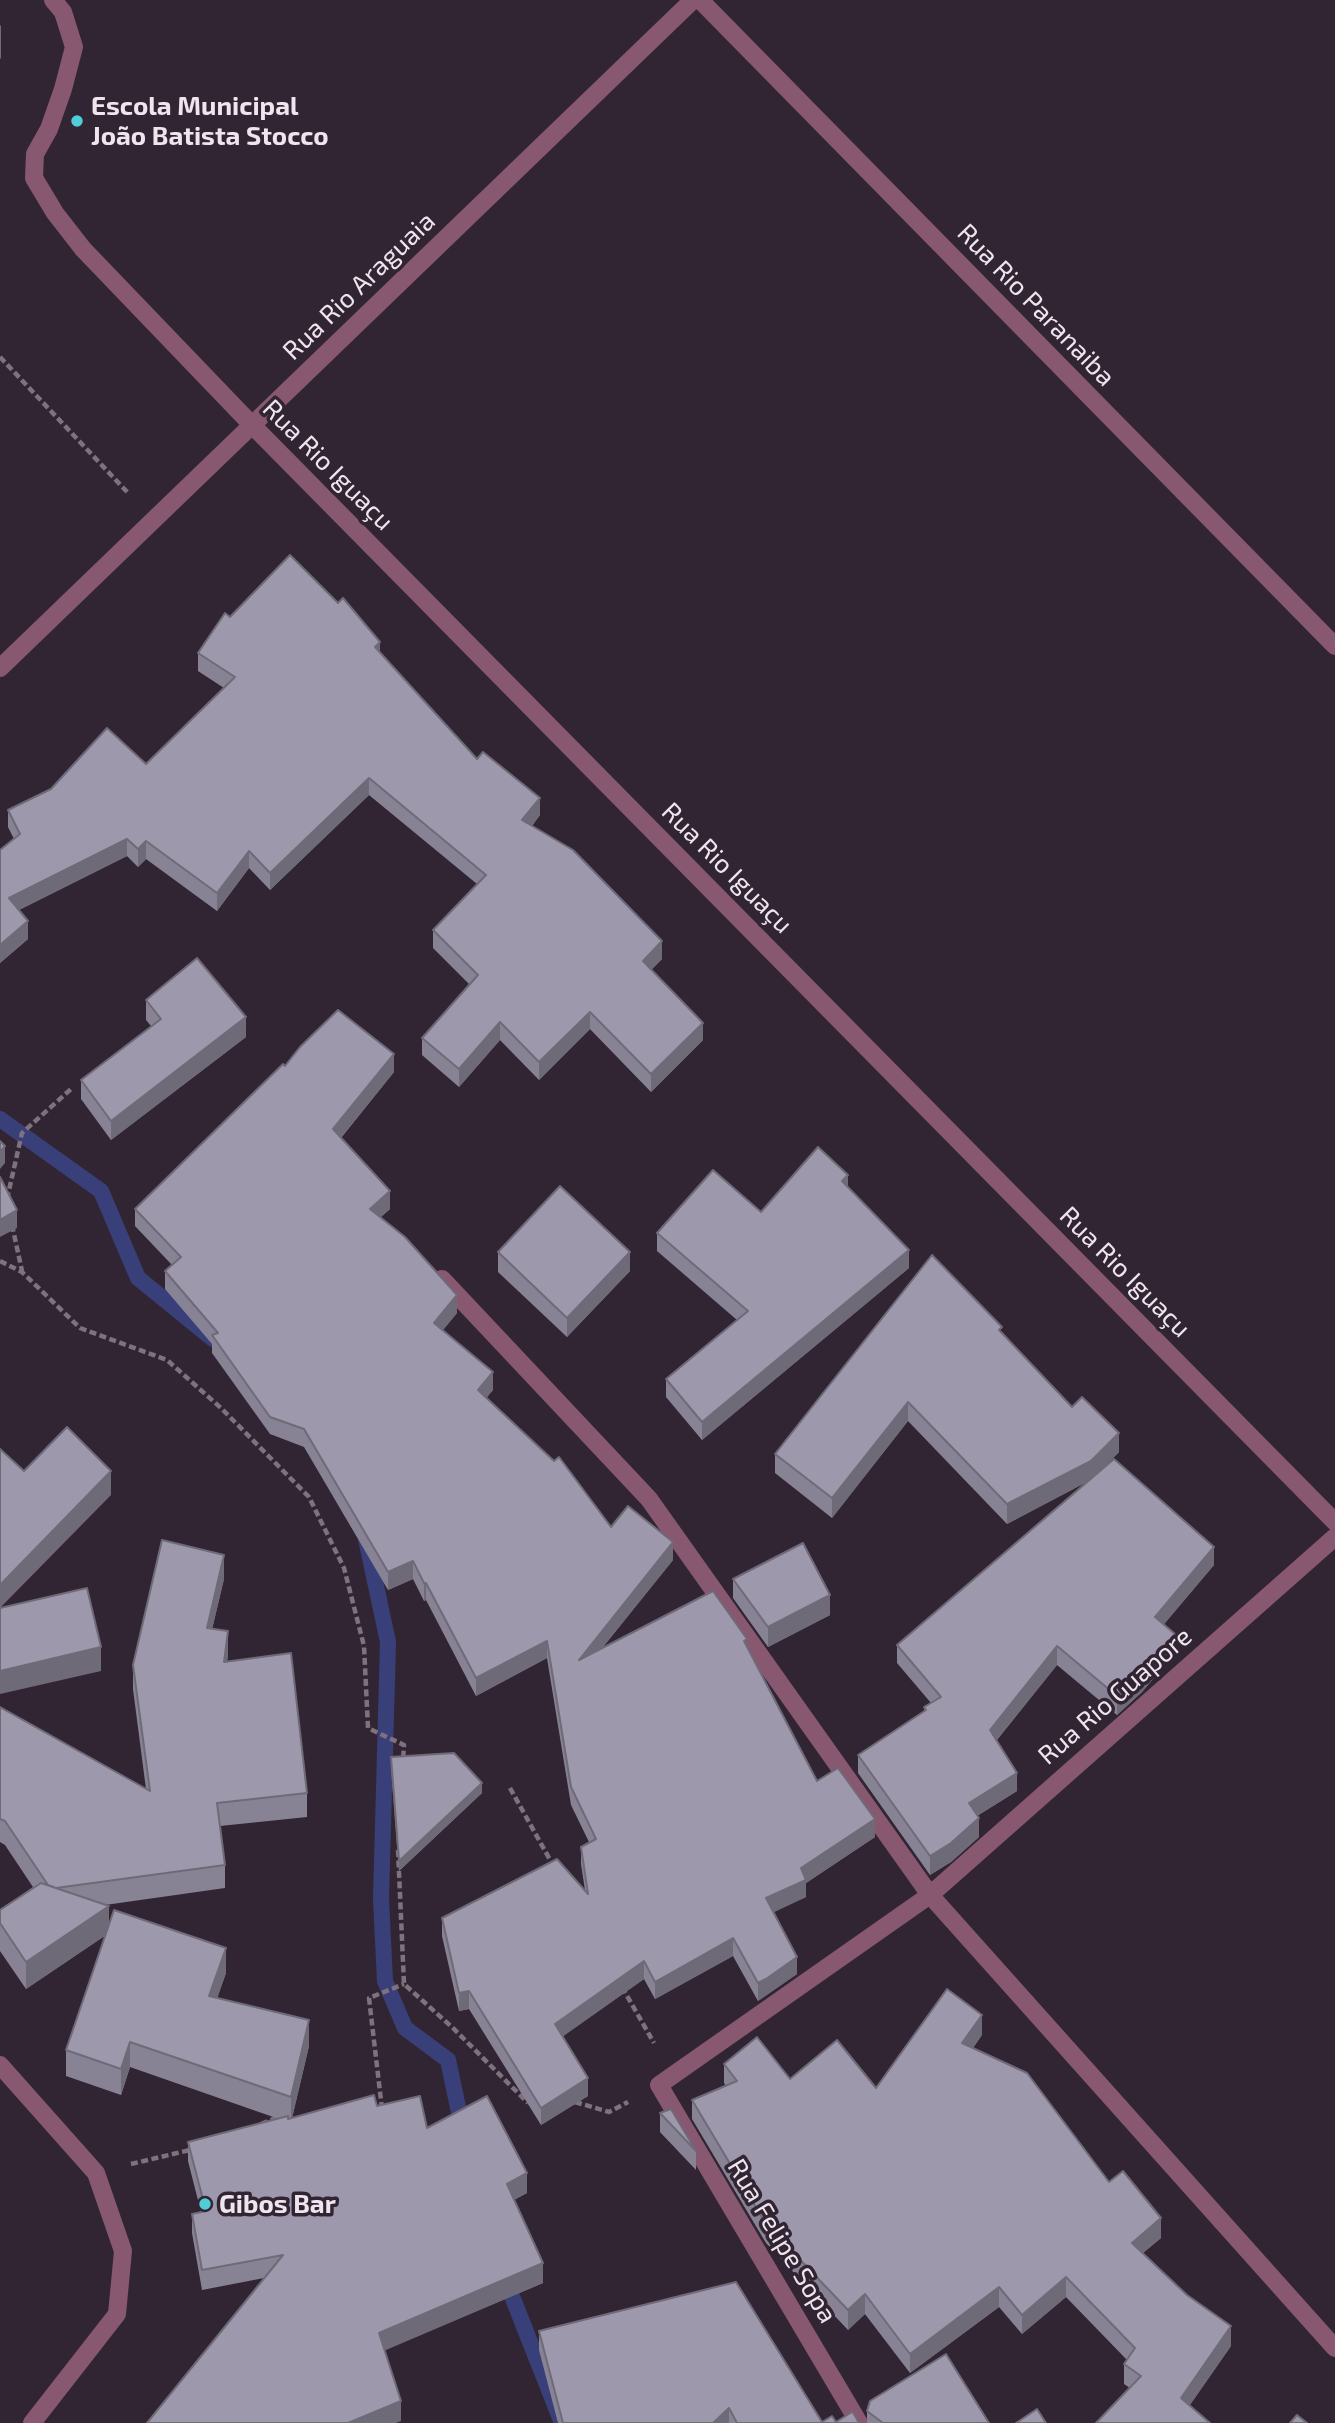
<!DOCTYPE html>
<meta charset="utf-8">
<style>
body{margin:0}
canvas{display:block;background:#322533}
</style>
<canvas width="1335" height="2423"></canvas>
<script>
const context = document.querySelector('canvas').getContext('2d');
context.lineJoin = 'round';
function poly(rows) {
  const path = new Path2D();
  for (const r of rows) {
    path.moveTo(r[0], r[1]);
    for (let i = 2; i < r.length; i += 2) path.lineTo(r[i], r[i + 1]);
  }
  return path;
}
function trace(path, color, width, dash) {
  context.strokeStyle = color;
  context.lineWidth = width;
  context.lineCap = dash ? 'butt' : 'round';
  context.setLineDash(dash || []);
  context.stroke(path);
}
function fill(path, color) {
  context.fillStyle = color;
  context.fill(path, 'evenodd');
}
function label(font, color, halo, rows, align = 'center') {
  context.font = font + ' "Exo 2",sans-serif';
  context.lineWidth = 7;
  context.setLineDash([]);
  context.textBaseline = 'middle';
  context.strokeStyle = halo;
  context.fillStyle = color;
  for (const [text, x, y, turn = 0] of rows) {
    context.save();
    context.translate(x, y);
    context.rotate((+turn || 0) * Math.PI / 180);
    context.textAlign = isNaN(turn) ? turn : align;
    if (halo) context.strokeText(text, 0, 0);
    context.fillText(text, 0, 0);
    context.restore();
  }
}
trace(poly([
 [0,1119,101,1191,138,1278,213,1339],
 [366,1539,388,1642,381,1899,385,1981,405,2028,448,2060,463,2131],
 [504,2276,562,2423]
]), '#393f78', 16);
trace(poly([
 [0,357,129,494],
 [7,1199,22,1133,71,1089],
 [12,1225,22,1271],
 [0,1261,22,1272,80,1328,167,1360,221,1408,309,1497,344,1568,364,1646,368,1728,404,1745,403,1761],
 [510,1788,554,1867],
 [398,1850,404,1984,453,2028,528,2103],
 [622,1987,654,2043],
 [575,2102,609,2112,628,2102],
 [382,2109,369,1998,404,1984],
 [261,2124,278,2117],
 [131,2164,194,2149]
]), '#7d727e', 4.5, [7, 3.5]);
trace(poly([
 [53,0,63,12,74,47,63,89,49,129,35,154,34,178,55,213,83,249]
]), '#87586f', 18);
trace(poly([
 [700,0,1335,646],
 [83,249,252,425,1335,1522],
 [0,668,693,0],
 [442,1279,649,1499,930,1895,1335,2348],
 [0,2065,96,2173,123,2251,117,2314,32,2423],
 [859,2423,659,2085,930,1895,1335,1537]
]), '#87586f', 18);
fill(poly([
 [230,617,380,652,477,759,540,815,532,826,662,959,651,970,703,1040,651,1092,590,1029,539,1080,500,1040,459,1087,422,1055,422,1038,469,984,433,948,433,930,477,884,369,795,270,890,249,868,217,911,146,859,138,867,127,856,19,910,28,939,0,963,14,839,8,827,8,810,146,764,224,688,198,671,198,653],
 [146,1000,246,1037,111,1140,81,1099,81,1080,151,1026,146,1020],
 [285,1066,394,1072,341,1138,390,1209,381,1217,457,1313,443,1330,493,1390,486,1398,611,1527,673,1560,603,1647,747,1648,817,1781,875,1837,806,1883,806,1897,773,1912,797,1974,758,2001,733,1956,655,1999,644,1979,563,2036,588,2096,541,2125,469,2009,459,2011,442,1936,442,1918,585,1890,581,1864,581,1847,589,1842,571,1805,547,1658,476,1696,426,1600,424,1601,413,1579,388,1590,304,1447,270,1434,212,1353,212,1344,165,1289,165,1271,172,1265,135,1226,135,1209],
 [848,1187,909,1268,702,1440,666,1397,666,1379,737,1320,657,1251,657,1233,761,1212],
 [498,1252,630,1271,567,1337,498,1272],
 [1002,1332,1072,1407,1119,1452,1101,1470,1214,1565,1164,1624,1175,1653,1142,1692,1117,1715,1057,1665,997,1740,1017,1791,977,1816,979,1837,951,1862,930,1875,858,1773,858,1755,924,1712,924,1707,931,1703,897,1663,897,1645,1086,1482,1007,1524,908,1421,832,1518,775,1473,775,1454],
 [224,1579,212,1629,228,1654,227,1662,307,1793,307,1817,220,1826,225,1865,225,1888,105,1905,109,1926,226,1973,217,1998,309,2046,292,2118,377,2106,427,2128,527,2193,514,2200,543,2283,384,2350,401,2421,264,2278,202,2290,192,2233,192,2214,201,2212,188,2161,188,2142,279,2119,130,2067,121,2095,66,2076,66,2050,106,1935,26,1989,0,1951,0,1910,33,1887,5,1845,0,1842,0,1707,146,1789,133,1689,133,1665],
 [733,1579,830,1615,768,1647,733,1598],
 [391,1757,482,1793,399,1871,391,1767],
 [982,2035,973,2048,1109,2182,1161,2238,1143,2253,1231,2346,1189,2406,1130,2388,1124,2384,1124,2364,1127,2360,1066,2297,1022,2334,999,2307,910,2373,865,2314,848,2330,766,2243,692,2119,692,2100,726,2086,724,2083,724,2064,790,2079,876,2088],
 [660,2113,696,2151,696,2170,660,2132],
 [539,2331,822,2422,859,2423,558,2423,539,2350],
 [867,2411,989,2423,867,2423]
]), '#888394');
fill(poly([
 [1,25,1,58,0,59,0,26],
 [380,642,380,660,375,647],
 [369,778,369,795,270,890,270,873],
 [540,798,540,815,522,838,522,820],
 [127,839,127,856,9,915,9,898],
 [146,841,146,859,138,867,138,849],
 [249,851,249,868,217,911,217,893],
 [28,921,28,939,0,963,0,945],
 [662,941,662,959,643,978,643,961],
 [590,1012,590,1029,539,1080,539,1062],
 [246,1017,246,1037,111,1140,111,1121],
 [500,1022,500,1040,459,1087,459,1069],
 [703,1023,703,1040,651,1092,651,1074],
 [394,1054,394,1072,333,1147,333,1129],
 [5,1146,5,1163,0,1169,0,1152],
 [848,1175,848,1193,842,1181],
 [390,1191,390,1209,370,1226,370,1209],
 [17,1210,17,1228,0,1237,0,1220],
 [909,1250,909,1268,702,1440,702,1422],
 [630,1252,630,1271,567,1337,567,1318],
 [457,1295,457,1313,434,1341,434,1323],
 [493,1372,493,1390,478,1408,478,1390],
 [908,1402,908,1421,832,1518,832,1498],
 [1119,1433,1119,1452,1091,1480,1007,1524,1007,1504],
 [111,1471,111,1495,0,1608,0,1585],
 [673,1542,673,1560,579,1677,579,1660],
 [1214,1547,1214,1565,1155,1635,1155,1617],
 [224,1555,224,1579,207,1651,207,1628],
 [413,1561,413,1579,388,1590,388,1572],
 [424,1583,426,1583,426,1600,424,1601],
 [830,1595,830,1615,768,1647,768,1627],
 [228,1631,228,1654,224,1685,224,1662],
 [1175,1634,1175,1653,1142,1692,1117,1715,1117,1696],
 [547,1641,547,1658,476,1696,476,1678],
 [1057,1646,1057,1665,990,1748,990,1730],
 [101,1647,101,1671,0,1694,0,1671],
 [1017,1773,1017,1791,969,1821,969,1803],
 [482,1783,482,1793,399,1871,399,1861],
 [979,1818,979,1837,951,1862,930,1875,930,1856],
 [875,1819,875,1837,806,1883,806,1897,766,1916,766,1898,801,1868],
 [109,1906,109,1933,26,1989,26,1962],
 [733,1938,733,1956,655,1999,655,1982],
 [226,1948,226,1973,209,2022,209,1996],
 [797,1957,797,1974,758,2001,758,1983],
 [644,1961,644,1979,555,2042,555,2024],
 [469,1991,469,2009,459,2011,459,1993],
 [982,2015,982,2035,962,2062,962,2043],
 [309,2020,309,2046,291,2123,291,2097],
 [130,2042,130,2067,121,2095,121,2069],
 [588,2078,588,2096,541,2125,541,2108],
 [527,2173,527,2193,507,2203,507,2184],
 [1161,2218,1161,2238,1132,2262,1132,2243],
 [543,2263,543,2283,379,2353,379,2333],
 [1066,2277,1066,2297,1022,2334,1022,2315],
 [999,2287,999,2307,910,2373,910,2354],
 [865,2294,865,2314,848,2330,848,2310],
 [1231,2326,1231,2346,1181,2418,1181,2398],
 [401,2401,401,2421,396,2423,348,2423],
 [729,2408,729,2423,713,2423]
]), '#6f6a78');
const building = poly([
 [290,555,338,603,343,598,380,642,375,647,477,759,483,752,540,798,522,820,573,850,662,941,643,961,703,1023,651,1074,590,1012,539,1062,500,1022,459,1069,422,1038,478,975,433,930,486,875,369,778,270,873,249,851,217,893,146,841,138,849,127,839,9,898,28,921,0,945,0,850,20,834,8,810,51,789,107,728,146,764,235,677,198,653,225,613,230,617,290,555],
 [197,958,246,1017,111,1121,81,1080,161,1019,146,1000,197,958],
 [338,1010,394,1054,333,1129,390,1191,370,1209,405,1237,457,1295,434,1323,493,1372,478,1390,554,1461,559,1457,611,1527,628,1506,673,1542,579,1660,713,1591,747,1639,744,1641,817,1781,838,1768,875,1819,801,1868,806,1880,766,1898,797,1957,766,1979,758,1983,733,1938,655,1982,644,1961,555,2024,588,2078,541,2108,469,1991,459,1993,442,1918,557,1859,588,1894,581,1847,596,1839,571,1787,547,1641,476,1678,426,1583,424,1583,413,1561,388,1572,304,1429,270,1417,212,1335,218,1333,165,1271,181,1257,135,1209,283,1064,285,1066,300,1047,338,1010],
 [0,1141,5,1146,0,1152,0,1141],
 [818,1147,848,1175,842,1181,909,1250,702,1422,666,1379,748,1311,657,1233,713,1170,761,1212,818,1147],
 [0,1177,17,1210,0,1220,0,1177],
 [560,1186,630,1252,567,1318,498,1252,560,1186],
 [932,1255,1002,1327,999,1330,1072,1407,1082,1397,1119,1433,1091,1461,1007,1504,908,1402,832,1498,775,1454,932,1255],
 [67,1427,111,1471,0,1585,0,1449,24,1471,67,1427],
 [1114,1459,1214,1547,1155,1617,1175,1634,1142,1674,1117,1696,1057,1646,990,1730,1017,1773,969,1803,979,1818,951,1843,930,1856,858,1755,926,1710,924,1707,941,1697,897,1645,1114,1459],
 [162,1540,224,1555,207,1628,228,1631,224,1662,291,1653,307,1793,217,1803,225,1865,56,1888,48,1885,5,1821,0,1819,0,1707,150,1791,133,1665,162,1540],
 [803,1543,830,1595,768,1627,733,1579,803,1543],
 [87,1588,101,1647,0,1671,0,1608,87,1588],
 [454,1753,482,1783,399,1861,391,1757,454,1753],
 [41,1883,109,1906,26,1962,0,1923,0,1910,41,1883],
 [114,1910,226,1948,209,1996,309,2020,291,2097,130,2042,121,2069,66,2050,114,1910],
 [947,1989,982,2015,962,2043,1027,2073,1109,2182,1123,2171,1161,2218,1132,2243,1187,2295,1231,2326,1181,2398,1210,2423,1096,2423,1141,2376,1124,2364,1135,2348,1066,2277,1022,2315,999,2287,910,2354,865,2294,848,2310,766,2224,692,2100,737,2081,724,2064,757,2037,790,2079,837,2040,876,2088,947,1989],
 [374,2095,377,2106,420,2096,427,2128,487,2096,527,2173,507,2184,543,2263,379,2333,401,2401,348,2423,147,2423,283,2255,202,2270,192,2214,206,2211,188,2142,288,2116,288,2119,374,2095],
 [671,2109,696,2151,660,2113,671,2109],
 [736,2282,822,2422,832,2416,836,2422,852,2412,854,2414,859,2423,737,2423,729,2408,713,2423,563,2423,539,2331,736,2282],
 [946,2354,989,2423,883,2423,867,2411,870,2401,946,2354],
 [1037,2409,1046,2423,1016,2423,1037,2409],
 [1297,2415,1307,2423,1290,2423,1297,2415]
]);
fill(building, '#9e98ac');
trace(building, '#6f6a78', 2);
for (const [x, y, r, color] of [
 [77,121,7,"#52ccd6"],
 [205,2204,7,"#52ccd6"]
]) {
  const dot = new Path2D();
  dot.arc(x, y, r, 0, 2 * Math.PI);
  context.fillStyle = color;
  context.fill(dot);
  trace(dot, '#322533', 2.5);
}
label('bold 26px', '#eee5ee', '#322533', [
 ["Escola Municipal",91,106],
 ["João Batista Stocco",91,136],
 ["Gibos Bar",219,2204]
], 'left');
label('26px', '#eee5ee', '#322533', [
 ["Rua Rio Araguaia",359,286,-44],
 ["Rua Rio Paranaiba",1036,305,46],
 ["Rua Rio Iguaçu",328,465,45],
 ["Rua Rio Iguaçu",727,868,45],
 ["Rua Rio Iguaçu",1125,1272,45],
 ["Rua Rio Guapore",1115,1696,-41],
 ["Rua Felipe Sopa",782,2241,59]
]);
</script>
